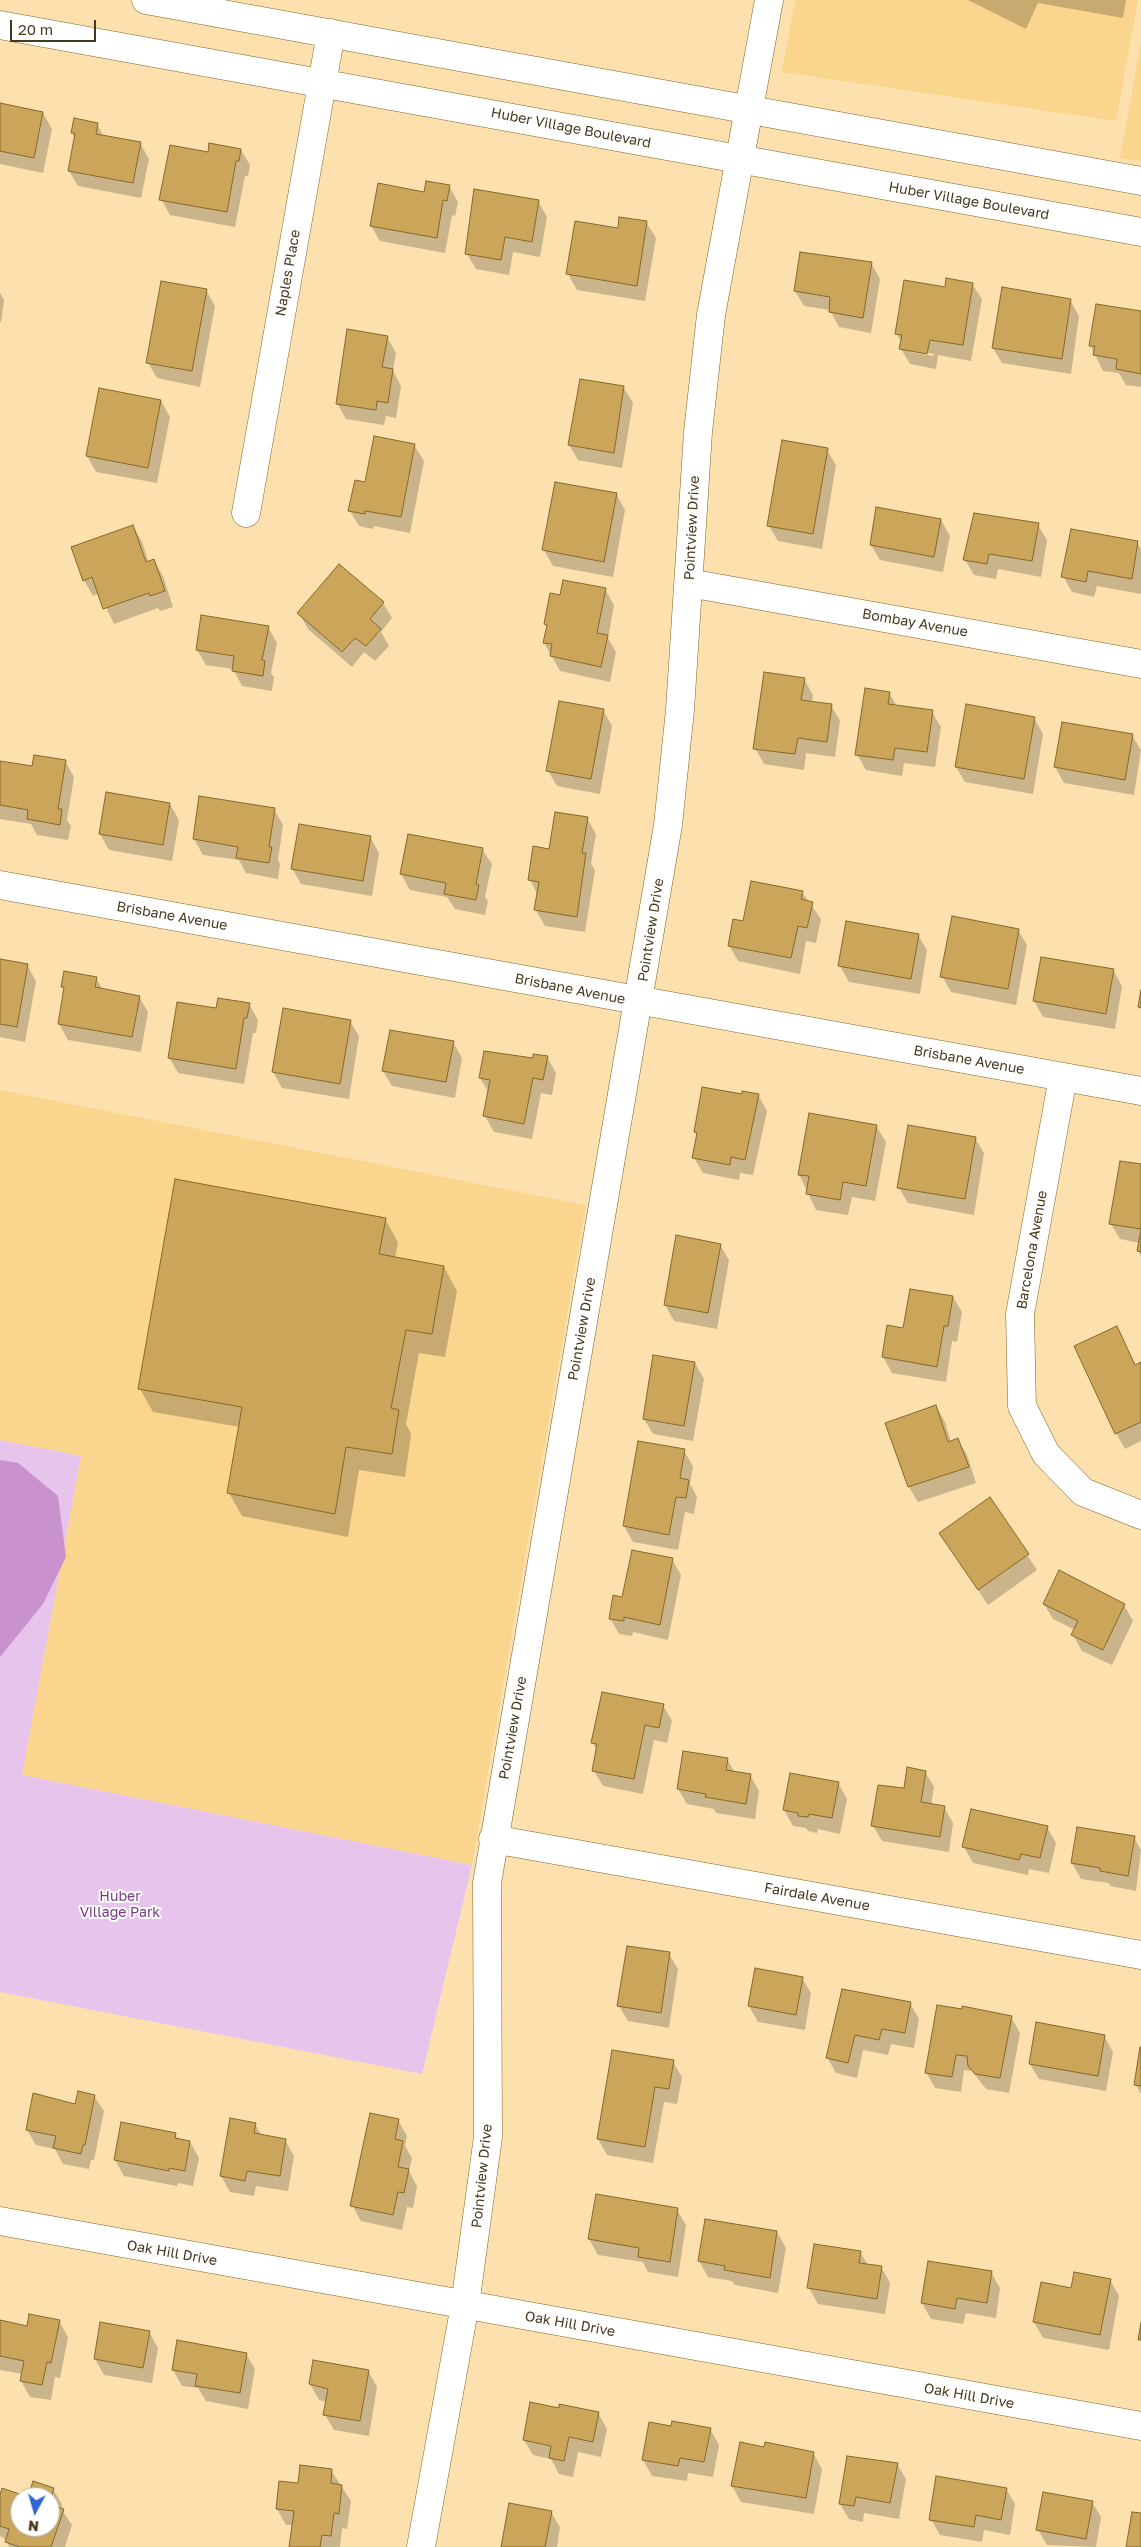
<!DOCTYPE html>
<style>
body{margin:0}
#map{position:relative;width:1141px;height:2547px;overflow:hidden;background:#fce1af;font-family:"Golos Text",sans-serif}
canvas{display:block}
.north{position:absolute;left:10px;top:2487px;width:50px;height:50px;box-sizing:border-box;background:#fff;border:1px solid #b5b0a5;border-radius:50%;rotate:186deg;font-size:14px;font-weight:700;line-height:20px;text-align:center;color:#47391f}
.north::after{content:'';display:block;margin:auto;width:18px;height:22px;background:#3264d3;clip-path:polygon(50% 0,100% 100%,50% 72%,0 100%)}
.scale{position:absolute;left:10px;top:20px;width:86px;height:22px;box-sizing:border-box;border:2px solid #47391f;border-top:0;padding-left:6px;font-size:15px;line-height:18px;white-space:nowrap;color:#47391f;-webkit-text-stroke:4px #fff;paint-order:stroke}
</style>
<div id="map">
<canvas width="1141" height="2547"></canvas>
<div class="north">N</div>
<div class="scale">20 m</div>
</div>
<script>
const context = document.querySelector('canvas').getContext('2d');
context.lineJoin = 'round';
function fill(path, color) {
  context.fillStyle = color;
  context.fill(path, 'evenodd');
}
function poly(rows) {
  const path = new Path2D();
  for (const r of rows) {
    path.moveTo(r[0], r[1]);
    for (let i = 2; i < r.length; i += 2) path.lineTo(r[i], r[i + 1]);
  }
  return path;
}
function trace(path, color, width, dash) {
  context.strokeStyle = color;
  context.lineWidth = width;
  context.lineCap = dash ? 'butt' : 'round';
  context.setLineDash(dash || []);
  context.stroke(path);
}
function label(font, color, halo, rows, align = 'center') {
  context.font = font + ' "Golos Text",sans-serif';
  context.lineWidth = 4;
  context.setLineDash([]);
  context.textBaseline = 'middle';
  context.strokeStyle = halo;
  context.fillStyle = color;
  for (const [text, x, y, turn = 0] of rows) {
    context.save();
    context.translate(x, y);
    context.rotate((+turn || 0) * Math.PI / 180);
    context.textAlign = isNaN(turn) ? turn : align;
    if (halo) context.strokeText(text, 0, 0);
    context.fillText(text, 0, 0);
    context.restore();
  }
}
fill(poly([
 [795,0,1138,0,1116,121,782,72],
 [1141,42,1141,161,1120,158],
 [0,1090,586,1205,472,1865,22,1775,81,1456,0,1440]
]), '#fad58d');
fill(poly([
 [0,1440,81,1456,22,1775,472,1865,422,2074,0,1992]
]), '#e7c4eb');
fill(poly([
 [0,1460,18,1463,58,1496,66,1557,43,1604,0,1657]
]), '#c992ce');
fill(poly([
 [968,0,1126,0,1123,18,1038,3,1026,29],
 [0,105,43,113,52,129,43,173,0,164],
 [97,124,104,137,140,143,149,159,141,198,78,186,69,171,75,138,72,133],
 [241,150,250,165,248,176,245,176,235,227,170,215,161,199],
 [449,186,458,202,455,216,452,215,445,253,380,241,371,226,425,193],
 [538,201,547,217,540,257,513,252,509,275,476,269,467,254],
 [646,222,656,238,645,301,577,290,568,274,619,230],
 [871,263,880,279,871,333,839,327,830,310,804,306,795,291],
 [972,284,982,299,971,361,938,355,936,369,910,364,901,349,902,343,896,333,946,289],
 [910,350,934,354,933,356,910,352],
 [206,290,215,306,200,387,157,378,148,363],
 [0,293,4,300,1,322,0,322],
 [1070,300,1079,316,1071,374,1002,363,993,348],
 [1141,313,1141,387,1126,385,1119,373,1103,371,1090,345],
 [387,337,396,353,393,371,401,386,396,418,386,416,384,425,346,419,337,403],
 [624,388,633,403,622,468,578,460,569,445],
 [161,401,170,417,157,483,96,472,87,456],
 [414,445,424,461,410,533,374,526,373,529,359,526,350,511,366,483],
 [827,450,836,465,822,549,778,541,769,526],
 [616,494,625,510,613,577,553,566,544,550],
 [941,520,950,536,943,572,880,560,871,545],
 [1038,525,1047,540,1041,577,998,569,996,579,974,575,965,560],
 [133,526,142,542,149,563,154,561,163,576,173,607,160,611,158,608,114,624,99,593,93,596,84,580],
 [1137,542,1141,549,1141,594,1097,586,1094,597,1072,592,1063,576],
 [605,589,614,605,608,638,616,652,610,682,560,671,544,643,547,628,545,624,561,597],
 [383,603,392,618,381,632,389,646,375,661,364,652,352,667,308,629,299,613],
 [268,627,277,643,271,673,274,677,272,691,242,686,233,669,206,665,197,650],
 [804,679,813,695,812,703,831,705,840,721,835,757,806,753,804,770,764,764,755,748],
 [889,693,897,706,932,712,941,727,935,767,904,763,902,776,866,770,857,754],
 [603,710,612,726,600,794,557,786,548,771],
 [1034,718,1043,734,1033,794,965,782,956,767],
 [1132,735,1141,750,1134,795,1064,783,1055,767],
 [65,761,74,777,67,820,71,826,68,840,37,835,31,824,0,819,0,762,33,767],
 [170,804,179,820,172,861,109,850,100,834],
 [274,809,283,825,278,860,280,864,278,879,246,873,239,860,203,855,194,839],
 [587,818,596,834,591,864,595,870,585,932,545,926,536,910,538,895,530,880,550,850],
 [370,837,379,853,372,896,301,884,292,868],
 [482,849,492,864,485,897,488,901,485,915,455,909,447,897,410,890,401,874],
 [802,892,821,919,816,943,806,941,800,974,738,961,729,945,744,923],
 [1018,930,1027,945,1016,1005,951,992,942,976],
 [918,935,927,950,920,994,849,982,840,966],
 [0,960,27,965,36,981,25,1042,0,1037],
 [1113,970,1122,986,1115,1029,1043,1017,1034,1001],
 [96,978,103,990,139,997,148,1012,141,1052,68,1040,59,1024,65,991,62,987],
 [249,1004,258,1020,256,1033,253,1033,244,1084,178,1073,169,1057],
 [350,1021,359,1036,349,1099,282,1088,273,1072],
 [453,1042,462,1058,455,1098,392,1086,383,1071],
 [547,1057,556,1073,552,1095,541,1093,532,1139,494,1132,485,1116,489,1093,480,1078,534,1059],
 [743,1095,758,1095,767,1111,753,1175,740,1173,739,1180,703,1173,694,1158,698,1136,695,1132],
 [876,1126,886,1142,875,1201,852,1197,848,1215,816,1210,799,1174],
 [975,1138,984,1153,974,1215,908,1203,899,1188],
 [1141,1165,1141,1256,1138,1251,1140,1243,1120,1239,1111,1224],
 [385,1219,398,1242,395,1258,444,1267,457,1291,445,1357,419,1353,406,1424,411,1434,405,1477,359,1470,348,1537,242,1516,229,1493,240,1427,153,1412,140,1389],
 [720,1245,729,1260,717,1329,674,1321,665,1305],
 [953,1297,962,1312,957,1342,952,1341,946,1382,892,1373,883,1357,904,1329],
 [1116,1327,1136,1366,1141,1364,1141,1441,1125,1449,1116,1433],
 [695,1363,704,1379,693,1441,653,1434,644,1419],
 [936,1406,945,1422,951,1442,958,1440,967,1455,976,1483,918,1502,909,1487,887,1423],
 [684,1451,693,1466,690,1484,697,1497,694,1514,685,1512,678,1550,633,1542,624,1526],
 [990,1499,1037,1570,988,1605,940,1534],
 [672,1559,681,1575,668,1640,633,1632,632,1636,619,1634,610,1618],
 [1044,1604,1124,1605,1133,1621,1112,1665,1082,1651,1073,1635,1075,1630,1053,1619],
 [663,1705,672,1721,667,1743,654,1740,643,1794,603,1786,594,1771,597,1751,593,1743],
 [727,1759,735,1773,750,1775,759,1791,755,1819,716,1813,714,1809,687,1804,678,1789],
 [925,1772,934,1787,931,1805,944,1807,953,1823,949,1852,882,1841,873,1826],
 [838,1783,847,1799,840,1834,818,1829,817,1833,808,1831,806,1828,793,1826,784,1810],
 [1047,1827,1056,1843,1049,1873,1029,1869,1028,1875,973,1863,964,1847],
 [1134,1837,1141,1850,1136,1891,1110,1886,1109,1883,1081,1879,1072,1863],
 [669,1954,678,1969,669,2028,628,2021,619,2006],
 [802,1978,811,1993,805,2030,758,2022,749,2006],
 [843,1991,910,2003,919,2019,914,2048,891,2044,888,2055,863,2050,857,2078,836,2073,827,2057],
 [1011,2017,1020,2033,1009,2093,986,2089,972,2071,964,2070,961,2092,935,2088,926,2072],
 [1104,2036,1113,2052,1106,2091,1039,2079,1030,2064],
 [613,2051,673,2062,682,2077,677,2104,664,2102,653,2163,607,2155,598,2139],
 [1141,2051,1141,2094,1136,2085],
 [94,2096,104,2111,94,2160,91,2160,89,2169,63,2164,55,2149,36,2145,27,2130],
 [398,2120,407,2136,405,2146,412,2158,409,2171,417,2186,413,2208,407,2207,402,2230,361,2221,352,2205],
 [255,2124,262,2136,285,2140,294,2156,288,2191,256,2186,254,2196,230,2192,221,2176],
 [175,2134,178,2140,190,2142,199,2158,193,2186,178,2183,177,2186,124,2176,115,2160],
 [677,2210,686,2225,678,2277,648,2272,643,2262,598,2255,589,2239],
 [706,2220,777,2232,786,2248,778,2293,735,2285,732,2281,708,2277,699,2261],
 [860,2252,868,2265,881,2267,890,2283,885,2314,818,2304,809,2288],
 [991,2272,1000,2288,996,2318,966,2313,963,2324,931,2319,922,2303],
 [1110,2280,1119,2296,1109,2350,1043,2338,1034,2322,1072,2289],
 [59,2321,68,2337,60,2378,55,2377,51,2400,30,2397,21,2381,23,2374,0,2370,0,2322,28,2327],
 [149,2332,158,2348,152,2383,104,2375,95,2359],
 [246,2354,255,2369,248,2409,206,2401,198,2388,182,2386,173,2370],
 [368,2371,377,2387,369,2436,334,2430,325,2415,327,2402,319,2400,310,2384],
 [560,2409,598,2413,607,2429,601,2457,578,2452,573,2477,559,2474,551,2459,533,2455,524,2440],
 [672,2428,710,2429,719,2445,713,2477,688,2473,687,2481,652,2476,643,2460],
 [765,2448,813,2453,822,2469,814,2514,741,2502,732,2486],
 [897,2464,906,2479,899,2519,864,2513,863,2522,849,2519,840,2504],
 [331,2470,351,2501,347,2529,342,2528,340,2547,290,2547,293,2525,286,2525,277,2509,299,2485],
 [53,2489,62,2504,61,2509,72,2525,65,2547,9,2547,7,2540,0,2536,0,2499,3,2490,25,2497,20,2497,20,2527,50,2527,50,2497,29,2497],
 [1006,2489,1015,2504,1010,2535,984,2530,982,2542,940,2535,931,2519],
 [1092,2502,1101,2517,1096,2547,1047,2545,1038,2530],
 [551,2512,560,2527,557,2547,502,2547]
]), '#0003');
const building = poly([
 [0,103,43,112,34,158,0,151,0,103],
 [74,118,98,123,96,134,141,142,133,183,68,171,75,133,71,133,74,118],
 [209,143,241,149,239,161,236,161,227,212,159,200,170,145,208,152,209,143],
 [426,181,450,185,447,201,443,200,437,238,370,226,378,183,424,192,426,181],
 [474,189,539,200,532,242,505,237,501,260,465,254,474,189],
 [619,217,647,221,637,286,566,274,575,221,618,228,619,217],
 [800,252,872,262,863,318,829,312,830,297,794,291,800,252],
 [946,278,973,283,963,345,930,340,927,354,899,349,902,335,895,334,904,280,945,287,946,278],
 [161,281,207,289,192,371,146,363,161,281],
 [1002,287,1071,299,1062,359,992,348,1002,287],
 [1096,304,1141,311,1141,374,1116,369,1117,359,1093,355,1095,346,1089,346,1096,304],
 [347,329,388,336,382,367,393,369,388,403,377,401,376,410,336,404,347,329],
 [580,379,624,386,614,453,568,445,580,379],
 [99,388,161,400,148,468,86,456,99,388],
 [374,436,415,444,401,517,365,511,365,514,348,511,355,480,365,482,374,436],
 [782,440,828,448,813,534,767,526,782,440],
 [555,482,617,493,604,562,542,550,555,482],
 [876,507,941,519,934,557,870,545,876,507],
 [974,513,1039,523,1032,561,989,554,987,564,963,560,974,513],
 [133,525,146,562,154,559,165,591,150,596,149,593,103,609,92,577,83,581,71,547,133,525],
 [1071,529,1138,541,1132,579,1088,571,1086,582,1061,577,1071,529],
 [339,564,384,602,370,619,381,629,366,646,355,638,342,652,297,613,339,564],
 [563,580,606,588,597,633,608,635,601,667,550,656,552,644,543,643,547,625,544,624,550,593,560,595,563,580],
 [201,615,269,626,262,660,265,661,263,676,232,671,234,656,196,650,201,615],
 [764,672,805,678,801,700,832,704,827,742,798,738,795,754,753,749,764,672],
 [865,688,890,692,888,704,933,710,927,752,895,748,893,760,855,755,865,688],
 [559,701,604,709,591,779,546,771,559,701],
 [966,704,1035,717,1024,779,955,767,966,704],
 [1062,722,1133,734,1125,780,1054,767,1062,722],
 [34,755,66,760,58,809,62,809,60,825,27,819,28,810,0,805,0,761,32,766,34,755],
 [106,792,170,803,163,845,99,834,106,792],
 [199,796,275,808,269,847,272,847,269,863,236,858,238,847,193,839,199,796],
 [555,812,588,817,582,853,586,853,577,917,534,910,539,882,528,880,533,846,549,849,555,812],
 [299,824,371,836,363,881,291,869,299,824],
 [408,834,483,848,476,884,479,885,476,900,444,894,446,883,400,874,408,834],
 [751,881,803,891,801,899,813,902,807,928,798,926,791,958,728,946,733,919,743,921,751,881],
 [952,916,1019,929,1008,989,940,977,952,916],
 [846,921,919,934,911,979,838,966,846,921],
 [1041,957,1114,969,1106,1014,1033,1001,1041,957],
 [0,959,28,964,17,1027,0,1024,0,959],
 [64,971,97,977,95,987,140,996,132,1037,58,1024,64,987,61,987,64,971],
 [1141,990,1141,1008,1138,1007,1141,990],
 [218,998,250,1003,247,1018,244,1018,236,1069,168,1058,177,1002,216,1008,218,998],
 [283,1008,351,1020,340,1084,272,1072,283,1008],
 [390,1030,454,1041,446,1082,382,1071,390,1030],
 [484,1051,533,1058,533,1054,548,1056,543,1080,533,1078,524,1124,483,1116,490,1080,479,1078,484,1051],
 [702,1087,742,1094,742,1091,759,1094,745,1160,731,1157,730,1165,692,1158,697,1133,694,1132,702,1087],
 [809,1113,877,1125,866,1186,843,1182,840,1200,806,1194,809,1176,798,1175,809,1113],
 [908,1125,976,1137,965,1199,897,1188,908,1125],
 [1120,1161,1141,1164,1141,1229,1109,1224,1120,1161],
 [175,1179,386,1218,379,1254,444,1266,432,1334,406,1330,391,1408,399,1410,392,1454,346,1447,335,1514,227,1493,242,1407,138,1389,175,1179],
 [1141,1230,1141,1252,1137,1251,1141,1230],
 [676,1235,721,1244,708,1313,664,1305,676,1235],
 [910,1289,953,1296,948,1326,944,1326,937,1367,882,1357,887,1325,903,1328,910,1289],
 [1117,1326,1135,1365,1141,1362,1141,1422,1115,1434,1074,1346,1117,1326],
 [653,1355,695,1362,684,1426,643,1419,653,1355],
 [936,1405,948,1442,958,1438,969,1467,908,1487,885,1423,936,1405],
 [638,1441,685,1449,680,1478,689,1480,686,1498,676,1497,669,1535,623,1526,638,1441],
 [990,1497,1029,1554,978,1590,939,1533,990,1497],
 [632,1550,673,1558,660,1625,624,1617,624,1621,609,1619,613,1595,622,1597,632,1550],
 [1059,1570,1125,1604,1103,1650,1071,1635,1078,1621,1043,1604,1059,1570],
 [602,1692,664,1704,659,1728,645,1725,634,1779,592,1771,597,1744,591,1743,602,1692],
 [683,1751,728,1758,726,1770,751,1774,746,1804,705,1797,706,1794,677,1789,683,1751],
 [907,1767,926,1771,921,1802,945,1806,940,1837,871,1826,878,1785,904,1788,907,1767],
 [790,1773,839,1782,832,1818,809,1814,808,1817,798,1816,798,1813,783,1810,790,1773],
 [971,1809,1048,1826,1040,1858,1021,1854,1019,1860,962,1847,971,1809],
 [1077,1827,1135,1836,1128,1876,1100,1871,1100,1868,1071,1863,1077,1827],
 [627,1946,670,1952,661,2013,617,2006,627,1946],
 [755,1968,803,1977,796,2015,748,2006,755,1968],
 [842,1989,911,2002,905,2033,882,2029,879,2040,855,2035,848,2063,826,2058,842,1989],
 [937,2005,962,2009,962,2006,1012,2016,1000,2078,975,2074,968,2066,967,2056,956,2055,952,2077,925,2073,937,2005],
 [1036,2022,1105,2035,1098,2076,1029,2064,1036,2022],
 [1140,2047,1141,2048,1141,2086,1134,2085,1140,2047],
 [612,2050,674,2060,669,2089,655,2087,645,2147,597,2139,612,2050],
 [78,2091,95,2095,85,2145,83,2145,81,2154,53,2148,56,2136,26,2130,33,2093,75,2104,78,2091],
 [370,2113,399,2119,395,2139,403,2141,398,2167,409,2169,404,2193,398,2192,393,2215,350,2206,370,2113],
 [230,2118,256,2123,254,2133,286,2139,280,2176,247,2171,245,2181,220,2176,230,2118],
 [121,2122,176,2133,175,2138,190,2141,185,2171,169,2168,169,2171,114,2160,121,2122],
 [596,2194,678,2208,670,2262,638,2257,639,2248,588,2239,596,2194],
 [705,2219,777,2231,770,2278,724,2270,725,2266,698,2261,705,2219],
 [814,2244,861,2251,859,2263,882,2266,877,2299,807,2288,814,2244],
 [928,2261,992,2271,987,2303,957,2298,955,2309,921,2303,928,2261],
 [1074,2272,1111,2279,1100,2335,1033,2322,1041,2282,1071,2288,1074,2272],
 [29,2314,60,2320,51,2363,47,2362,42,2385,20,2381,24,2361,0,2356,0,2320,27,2326,29,2314],
 [100,2322,150,2331,143,2368,94,2359,100,2322],
 [1141,2323,1141,2340,1138,2340,1141,2323],
 [177,2340,247,2353,240,2393,195,2386,197,2374,172,2370,177,2340],
 [313,2360,369,2370,360,2421,323,2415,328,2389,309,2384,313,2360],
 [530,2402,559,2408,559,2404,599,2412,593,2442,569,2437,564,2461,549,2458,551,2446,523,2440,530,2402],
 [672,2421,711,2428,704,2462,680,2458,678,2466,642,2460,649,2422,671,2426,672,2421],
 [740,2442,764,2447,765,2442,814,2452,806,2498,731,2486,740,2442],
 [847,2456,898,2463,890,2503,856,2497,854,2506,839,2504,847,2456],
 [300,2465,332,2469,331,2483,342,2485,339,2514,334,2513,331,2536,322,2535,320,2547,289,2547,294,2511,276,2509,279,2481,298,2483,300,2465],
 [936,2476,1007,2488,1001,2520,976,2515,974,2527,929,2520,936,2476],
 [33,2481,54,2488,50,2501,50,2497,20,2497,20,2527,50,2527,50,2504,64,2509,51,2547,20,2547,5,2542,9,2529,0,2526,0,2495,2,2488,28,2497,33,2481],
 [1043,2492,1093,2501,1086,2539,1036,2530,1043,2492],
 [509,2503,552,2511,545,2547,501,2547,509,2503],
 [1132,2512,1141,2513,1141,2547,1126,2547,1132,2512]
]);
fill(building, '#cba55a');
trace(building, '#866829', 1);
const minor = poly([
 [146,0,1141,181],
 [0,25,1141,232],
 [246,513,331,33],
 [689,583,1141,664],
 [0,885,1141,1091],
 [1063,1077,1020,1314,1022,1406,1046,1454,1083,1492,1141,1515],
 [493,1839,1141,1955],
 [0,2221,1141,2426],
 [421,2547,465,2305,488,2137,487,1883,668,825,680,710,698,432,711,315,769,0]
]);
trace(minor, '#806222', 29);
trace(minor, '#fff', 28);
label('14px', '#47391f', '#fff', [
 ["Huber Village Boulevard",571,128,11],
 ["Huber Village Boulevard",969,201,10],
 ["Naples Place",288,273,-80],
 ["Pointview Drive",692,528,-87],
 ["Bombay Avenue",915,623,10],
 ["Brisbane Avenue",172,916,10],
 ["Pointview Drive",651,930,-81],
 ["Brisbane Avenue",570,989,11],
 ["Brisbane Avenue",969,1060,10],
 ["Barcelona Avenue",1032,1250,-80],
 ["Pointview Drive",582,1329,-80],
 ["Pointview Drive",513,1728,-80],
 ["Fairdale Avenue",817,1897,10],
 ["Pointview Drive",482,2176,-84],
 ["Oak Hill Drive",172,2253,10],
 ["Oak Hill Drive",570,2324,10],
 ["Oak Hill Drive",969,2396,10]
]);
label('14px', '#793880', '#fff', [
 ["Huber",120,1897],
 ["Village Park",120,1913]
]);
</script>
